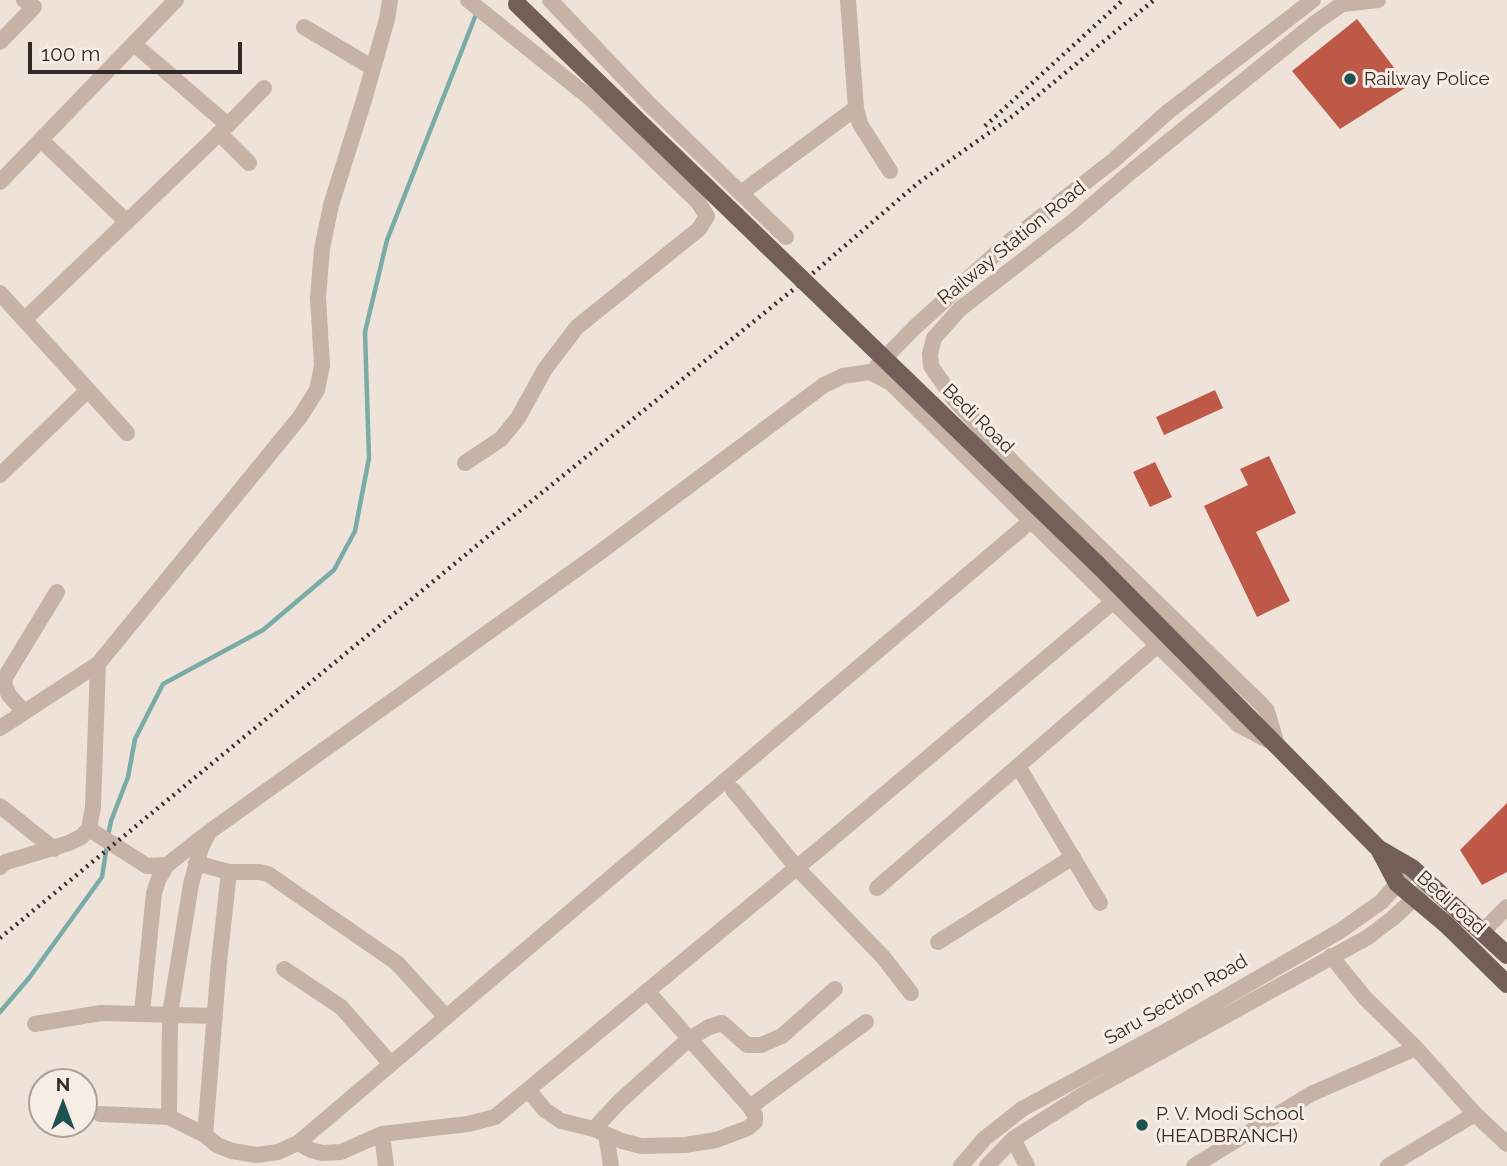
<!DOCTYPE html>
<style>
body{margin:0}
#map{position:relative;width:1507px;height:1166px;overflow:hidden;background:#efe3d9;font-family:Raleway,sans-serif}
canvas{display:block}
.north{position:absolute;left:28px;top:1068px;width:70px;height:70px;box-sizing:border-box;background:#f8ede4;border:2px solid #a99f98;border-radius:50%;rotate:0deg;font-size:19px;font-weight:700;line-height:28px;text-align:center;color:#332926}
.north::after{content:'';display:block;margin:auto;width:24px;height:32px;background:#1e5251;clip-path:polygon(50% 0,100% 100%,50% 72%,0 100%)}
.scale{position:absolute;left:28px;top:42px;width:214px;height:32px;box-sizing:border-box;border:4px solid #332926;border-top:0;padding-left:9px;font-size:21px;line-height:24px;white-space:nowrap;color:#332926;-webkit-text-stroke:5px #f8ede4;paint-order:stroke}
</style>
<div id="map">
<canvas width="1507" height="1166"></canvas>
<div class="north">N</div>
<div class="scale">100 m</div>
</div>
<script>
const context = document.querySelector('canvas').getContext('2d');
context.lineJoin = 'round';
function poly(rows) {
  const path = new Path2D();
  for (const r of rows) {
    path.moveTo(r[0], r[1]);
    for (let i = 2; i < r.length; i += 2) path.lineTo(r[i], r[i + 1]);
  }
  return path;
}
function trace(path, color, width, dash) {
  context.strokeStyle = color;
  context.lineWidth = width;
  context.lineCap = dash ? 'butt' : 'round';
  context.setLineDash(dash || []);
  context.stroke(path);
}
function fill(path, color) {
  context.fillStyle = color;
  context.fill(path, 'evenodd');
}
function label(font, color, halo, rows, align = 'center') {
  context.font = font + ' Raleway,sans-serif';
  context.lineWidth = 6;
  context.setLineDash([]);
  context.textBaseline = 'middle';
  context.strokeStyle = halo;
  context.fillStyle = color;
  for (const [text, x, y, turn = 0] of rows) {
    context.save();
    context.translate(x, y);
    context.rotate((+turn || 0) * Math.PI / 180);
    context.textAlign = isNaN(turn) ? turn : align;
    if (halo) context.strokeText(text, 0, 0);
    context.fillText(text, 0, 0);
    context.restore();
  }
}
trace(poly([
 [108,836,111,821,128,777,135,739,163,684,263,630,334,570,355,531,369,458,365,332,387,240,477,12],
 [0,1012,29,978,102,877,107,845]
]), '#79aba8', 4.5);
fill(poly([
 [1357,19,1408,86,1340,129,1292,71],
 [1215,390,1223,408,1164,435,1156,417],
 [1269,456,1296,513,1256,532,1290,601,1257,617,1204,506,1248,485,1240,469],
 [1155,462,1172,497,1150,507,1133,472],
 [1507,803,1507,872,1482,885,1460,850]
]), '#bf5947');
trace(poly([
 [550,0,649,104,786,237],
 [848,0,856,108,860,124,890,171],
 [1343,4,1378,0],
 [304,27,373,68],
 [0,42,34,7,24,0],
 [134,44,228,125],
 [219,133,249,163],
 [41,140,127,222],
 [0,182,176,0],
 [741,193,856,108],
 [0,293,127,433],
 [24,320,228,125,264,88],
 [877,366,914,328,1011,240,1114,160,1169,111,1313,0],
 [465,463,501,439,518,418,545,369,577,327,699,229,707,216,698,202,590,98,468,0],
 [0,475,88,390],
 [24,712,9,695,5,686,4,679,57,592],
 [0,728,98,664,300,417,317,390,322,366,318,297,322,249,331,205,364,100,387,19,390,0],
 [1277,745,1267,711,1261,704,1019,469,953,398,931,366,930,354,934,338,960,309,1071,223,1132,171,1315,23,1348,0],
 [1018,766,1100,903],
 [733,790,797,868,883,957,911,993],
 [0,806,54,849],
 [89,829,147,866,167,865],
 [196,863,229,872,259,872,268,874,397,963,446,1017],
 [0,867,6,862,69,843,81,837,89,829,93,807,98,664],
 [877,888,1158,645],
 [1483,931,1507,907],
 [938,942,1073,857],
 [1331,956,1365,998,1416,1048,1475,1114,1507,1144],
 [284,969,341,1007,391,1064],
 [142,1013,154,893,159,878,167,865,205,835],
 [35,1024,101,1013,215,1016],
 [528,1090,545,1110,561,1121,594,1129,622,1141,641,1146,685,1145,716,1140,748,1128,755,1122,755,1115,750,1107,647,991],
 [750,1107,866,1022],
 [100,1114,169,1117,205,1135,217,1145,232,1151,257,1155,278,1152,298,1143,1032,520],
 [169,1117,170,1014,191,884,201,848,209,832,599,553,824,385,843,376,870,372,891,383,1239,725,1267,740],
 [594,1129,620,1101,689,1039,709,1027,722,1023,747,1045,761,1045,782,1036,835,989],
 [382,1134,386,1166],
 [606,1134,611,1166],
 [205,1135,219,962,229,872],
 [1013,1139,1027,1166],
 [298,1143,311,1150,322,1153,341,1152,382,1134,468,1124,495,1117,823,846,1114,601],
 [961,1166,984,1139,1022,1109,1179,1024,1340,931,1381,902,1412,868],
 [987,1166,1013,1139,1084,1094,1368,937,1393,918,1430,884],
 [1194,1166,1311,1094,1416,1048],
 [1388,1166,1475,1114]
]), '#c7b2a6', 16);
trace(poly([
 [1097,564,1379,849,1397,883,1447,925,1507,984],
 [1381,850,1412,868,1507,955]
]), '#745f58', 18);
trace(poly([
 [985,126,1123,0],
 [0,938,492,533,805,280,918,183,1014,115,1154,0]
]), '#332926', 4.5, [2, 5]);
trace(poly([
 [517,4,1097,564]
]), '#745f58', 18);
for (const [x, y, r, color] of [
 [1350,79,7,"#1e5251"],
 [1142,1125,7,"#1e5251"]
]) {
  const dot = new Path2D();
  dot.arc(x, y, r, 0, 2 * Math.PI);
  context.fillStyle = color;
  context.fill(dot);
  trace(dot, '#f8ede4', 2.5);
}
label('19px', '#332926', '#f8ede4', [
 ["Railway Police",1364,79],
 ["P. V. Modi School",1156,1114],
 ["(HEADBRANCH)",1156,1136]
], 'left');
label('19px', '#332926', '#f8ede4', [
 ["Railway Station Road",1012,243,-39],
 ["Bedi Road",978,419,44],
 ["Bedi road",1451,903,42],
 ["Saru Section Road",1176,1000,-30]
]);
</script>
